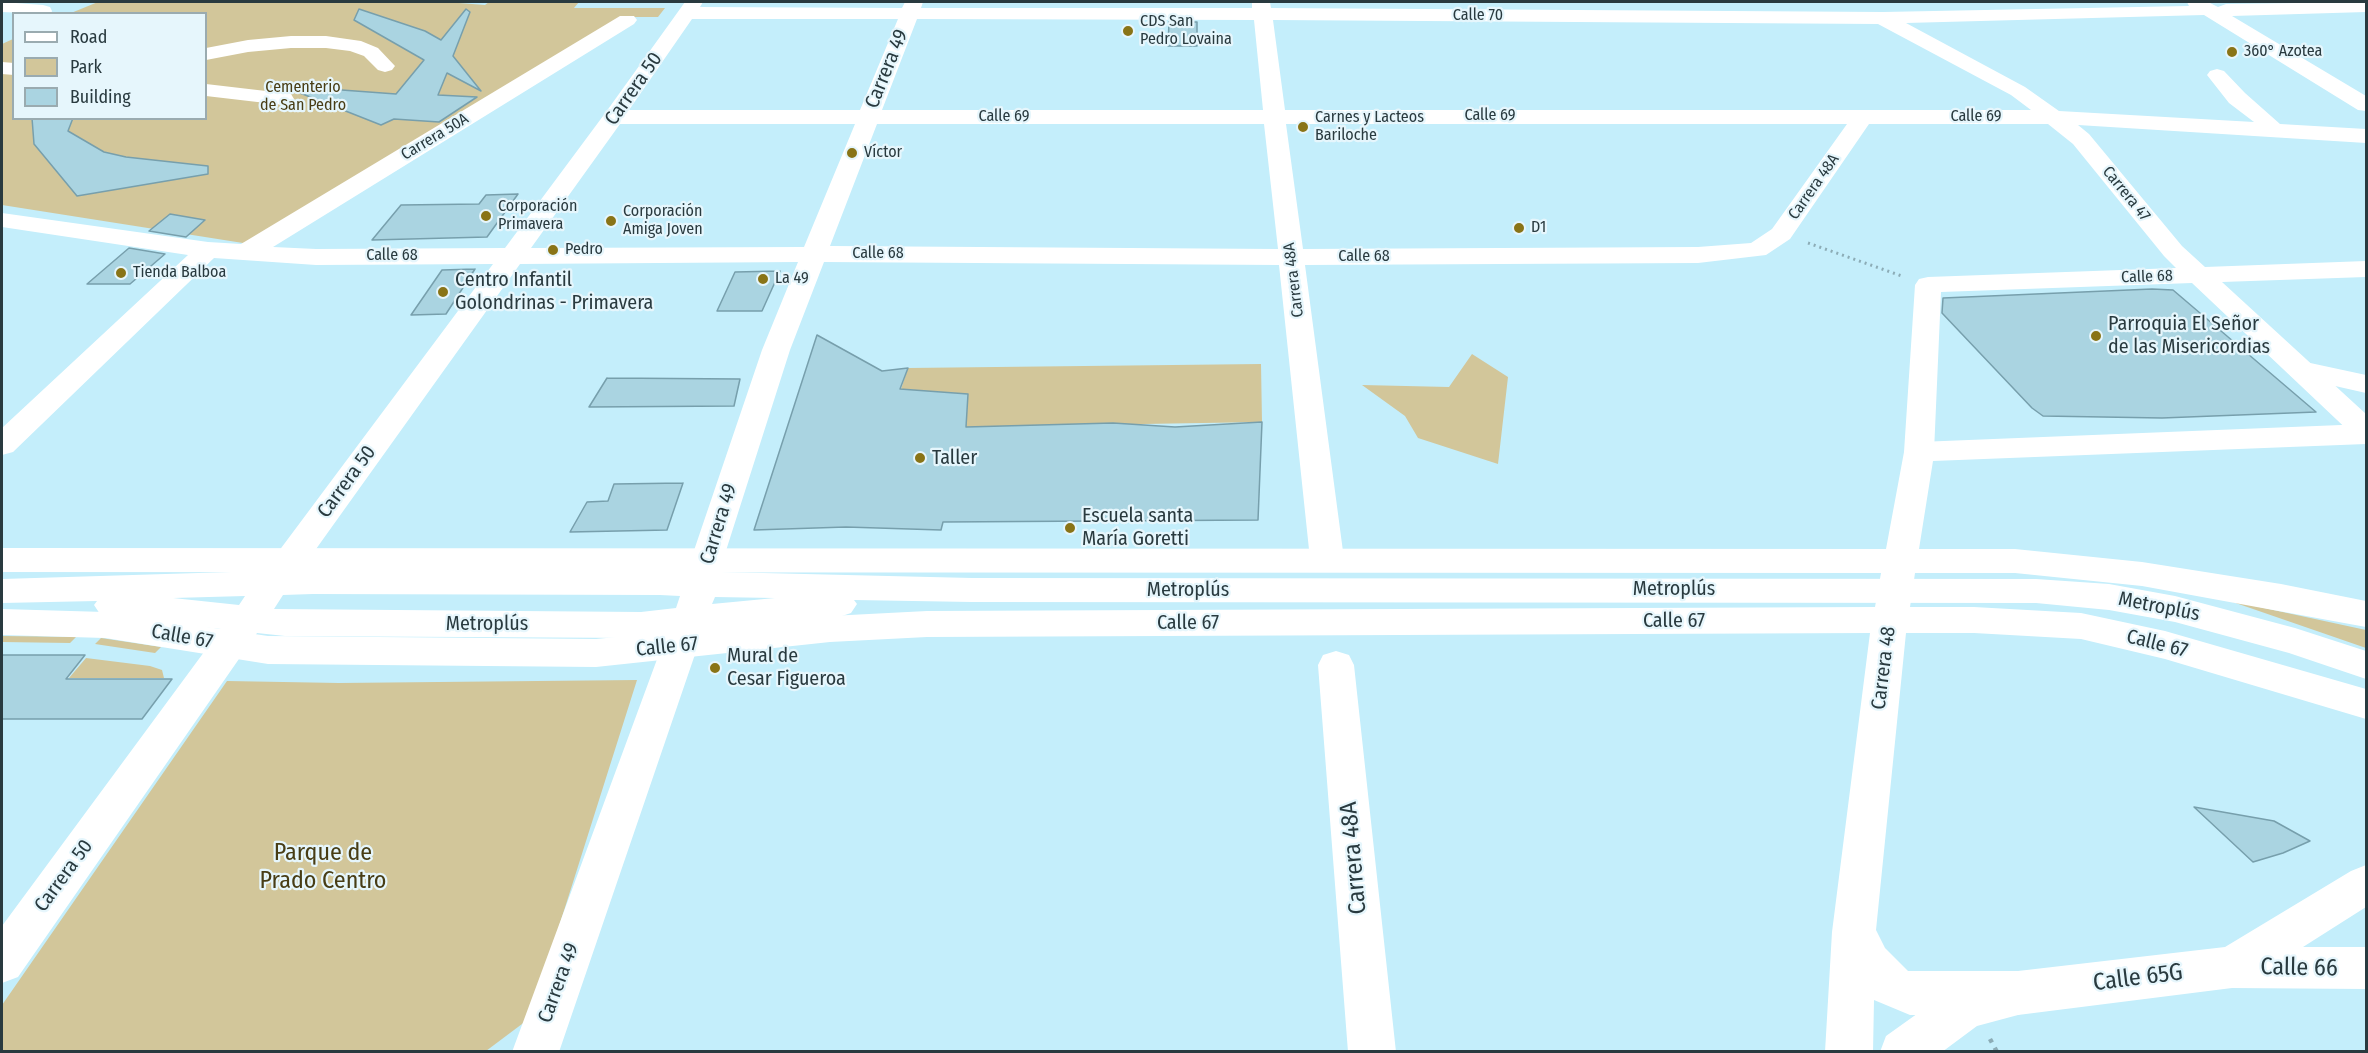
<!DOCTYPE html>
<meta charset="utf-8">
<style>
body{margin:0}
#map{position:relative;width:2368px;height:1053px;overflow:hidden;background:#c4eefb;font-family:"Fira Sans Condensed",sans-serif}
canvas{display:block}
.frame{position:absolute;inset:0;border:3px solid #293a3f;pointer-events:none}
.legend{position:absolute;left:12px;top:12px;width:195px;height:108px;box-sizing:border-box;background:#e6f6fc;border:2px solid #9aabb0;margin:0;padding:8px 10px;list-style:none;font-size:18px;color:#293a3f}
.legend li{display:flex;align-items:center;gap:12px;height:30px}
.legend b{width:30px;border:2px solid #9aabb0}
</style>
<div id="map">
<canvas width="2368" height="1053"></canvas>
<div class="frame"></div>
<ul class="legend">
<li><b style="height:8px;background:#fff"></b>Road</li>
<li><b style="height:16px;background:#d2c69a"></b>Park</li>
<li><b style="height:16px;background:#aad4e1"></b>Building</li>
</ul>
</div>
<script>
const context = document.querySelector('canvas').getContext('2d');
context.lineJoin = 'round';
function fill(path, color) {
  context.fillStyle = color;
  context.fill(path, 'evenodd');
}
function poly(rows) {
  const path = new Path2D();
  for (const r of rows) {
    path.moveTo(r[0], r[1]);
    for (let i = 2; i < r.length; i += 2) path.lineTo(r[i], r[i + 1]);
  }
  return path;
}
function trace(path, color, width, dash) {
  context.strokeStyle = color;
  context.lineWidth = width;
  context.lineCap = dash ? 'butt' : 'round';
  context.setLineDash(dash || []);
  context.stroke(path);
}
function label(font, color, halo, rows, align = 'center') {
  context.font = font + ' "Fira Sans Condensed",sans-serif';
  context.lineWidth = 4.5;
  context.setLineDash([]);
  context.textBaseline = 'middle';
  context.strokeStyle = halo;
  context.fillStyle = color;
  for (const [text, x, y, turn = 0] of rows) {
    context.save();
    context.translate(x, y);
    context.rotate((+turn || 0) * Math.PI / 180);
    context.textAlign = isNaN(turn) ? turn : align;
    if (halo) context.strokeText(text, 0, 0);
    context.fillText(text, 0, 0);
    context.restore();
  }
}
fill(poly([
 [98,2,446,2,485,5,489,2,579,2,574,8,665,8,658,17,622,17,255,239,243,243,2,205,2,44,13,39,14,118,206,118,206,14,71,13],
 [1472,354,1508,377,1498,464,1418,438,1405,416,1362,385,1449,387],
 [1261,364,1262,422,966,427,968,394,901,389,908,368],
 [2227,600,2366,630,2366,648],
 [2,636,76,637,70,643,2,642],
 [101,638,161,647,155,653,95,644],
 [86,658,150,666,162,670,164,678,69,678],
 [637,680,530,1018,486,1051,2,1052,2,1005,227,681,339,683]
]), '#d2c69a');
const building = poly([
 [359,9,425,31,441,40,466,9,470,12,453,56,481,91,447,73,438,95,477,97,439,122,394,119,381,125,300,93,301,87,396,94,424,60,354,20,359,9],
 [1169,22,1197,22,1197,46,1168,46,1169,22],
 [32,118,73,118,68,131,104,152,126,157,208,166,208,174,77,196,34,144,32,118],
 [518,194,487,237,372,240,401,205,479,204,486,195,518,194],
 [170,214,205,220,186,237,149,231,170,214],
 [129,248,165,254,130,284,87,284,129,248],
 [475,269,446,314,411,315,442,270,475,269],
 [780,271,762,311,717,311,735,272,780,271],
 [2152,289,2173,290,2316,412,2162,418,2043,416,2032,408,1942,313,1943,298,2152,289],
 [817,335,882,371,908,368,900,389,968,394,966,427,1113,423,1175,427,1262,422,1258,520,943,522,941,530,846,527,754,530,817,335],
 [607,378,740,379,734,406,589,407,607,378],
 [683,483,667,530,570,532,587,502,608,501,614,484,683,483],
 [2,655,85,655,66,679,172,679,142,719,2,719,2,655],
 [2194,807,2274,821,2310,841,2283,853,2253,862,2194,807]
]);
fill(building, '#aad4e1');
trace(building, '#779fac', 1.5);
trace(poly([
 [1808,243,1902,276]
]), '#8cacb6', 3, [2, 4]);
trace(poly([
 [1990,1039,1997,1052]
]), '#8cacb6', 4.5, [4, 6]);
fill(poly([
 [2,2,43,5,50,7,52,11,51,14,2,12,2,2],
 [685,2,703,2,700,7,902,8,905,2,923,2,921,8,1252,8,1252,2,1270,2,1271,8,1883,12,2189,6,2187,2,2208,2,2218,7,2226,4,2366,2,2366,12,2232,16,2366,96,2366,111,2358,110,2204,15,1906,23,2025,87,2059,111,2254,122,2229,103,2207,75,2210,71,2217,69,2224,71,2245,93,2280,124,2366,129,2366,143,2078,125,2089,134,2182,246,2205,267,2366,261,2366,277,2222,282,2366,414,2366,439,2355,437,2192,283,1941,292,1934,452,1930,459,1919,462,1908,459,1904,452,1915,285,1919,279,1928,277,2176,268,2164,256,2073,144,2048,124,1869,124,1790,239,1766,255,1698,263,1305,265,1344,559,1339,567,1327,571,1315,567,1310,559,1279,265,824,262,790,350,723,560,721,572,972,578,2036,579,2109,584,2175,596,2295,628,2366,651,2366,679,2289,653,2175,622,2109,610,2036,603,972,602,854,600,857,604,851,613,839,617,703,631,559,1052,512,1052,666,635,641,638,285,636,257,633,18,977,2,983,2,926,221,629,112,618,100,614,94,605,97,601,2,603,2,579,264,571,493,264,316,265,214,258,13,452,2,455,2,428,188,255,2,227,2,213,208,242,241,244,620,16,634,16,637,20,634,24,273,247,316,249,505,248,606,112,685,2],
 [692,19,898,19,860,110,629,110,692,19],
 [917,19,1254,20,1263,110,882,110,917,19],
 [1273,20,1878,24,2011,95,2031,110,1285,110,1273,20],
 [620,124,855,124,804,247,531,248,620,124],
 [877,124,1264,124,1278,249,830,246,877,124],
 [1286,124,1847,124,1772,229,1751,243,1698,247,1303,249,1286,124],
 [798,262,762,350,687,571,301,570,520,264,798,262],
 [313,594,660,595,680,596,676,608,641,612,274,609,283,595,313,594],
 [245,596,239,605,173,598,245,596],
 [715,597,775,598,712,604,715,597],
 [291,36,326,36,361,41,378,48,395,66,392,70,385,72,378,70,364,56,350,51,326,48,291,48,248,52,206,60,206,48,248,40,291,36],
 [2,62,14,63,14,75,2,74,2,62],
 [206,84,283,93,291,94,294,99,291,104,283,105,206,96,206,84],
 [1336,651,1349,655,1354,665,1396,1052,1348,1052,1318,665,1323,655,1336,651],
 [2366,865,2366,907,2303,947,2366,947,2366,989,2232,988,2018,1015,1977,1026,1942,1052,1880,1052,1886,1036,1949,991,1965,985,2018,971,2225,947,2351,871,2366,865]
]), '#fff');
fill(poly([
 [2301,361,2366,375,2366,393,2291,376,2287,370,2291,364,2301,361],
 [2366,424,2366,444,1933,461,1919,549,2015,549,2142,562,2281,584,2366,601,2366,627,2142,586,2015,573,1915,573,1910,607,1974,607,2081,613,2165,631,2366,689,2366,719,2165,659,2081,639,1974,633,1906,633,1876,930,1885,948,1908,971,2018,971,2034,978,2041,993,2034,1008,2018,1015,1910,1015,1874,1000,1873,1052,1825,1052,1832,932,1870,633,927,637,830,642,596,667,268,664,105,638,2,635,2,609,105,612,268,636,596,639,830,616,927,611,1875,607,1881,573,2,572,2,548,1886,549,1904,452,1908,445,1919,442,2366,424]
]), '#fff');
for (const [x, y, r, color] of [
 [1128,31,6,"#897417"],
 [2232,52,6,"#897417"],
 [1303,127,6,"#897417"],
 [852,153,6,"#897417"],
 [486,216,6,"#897417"],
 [611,221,6,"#897417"],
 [1519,228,6,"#897417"],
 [553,250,6,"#897417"],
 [121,273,6,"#897417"],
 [763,279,6,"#897417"],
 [443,292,6,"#897417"],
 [2096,336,6,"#897417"],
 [920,458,6,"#897417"],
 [1070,528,6,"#897417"],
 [715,668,6,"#897417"]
]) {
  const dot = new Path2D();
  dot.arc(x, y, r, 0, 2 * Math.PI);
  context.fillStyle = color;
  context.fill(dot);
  trace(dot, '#e6f6fc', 2);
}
label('16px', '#293a3f', '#e6f6fc', [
 ["Calle 70",1478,16],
 ["Calle 69",1490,116],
 ["Calle 69",1004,117],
 ["Calle 69",1976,117],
 ["Carrera 50A",435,137,-31],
 ["Carrera 48A",1814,187,-55],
 ["Carrera 47",2126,194,51],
 ["Calle 68",878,254],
 ["Calle 68",392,256],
 ["Calle 68",1364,257],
 ["Calle 68",2147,277,-2],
 ["Carrera 48A",1294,280,-97]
]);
label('16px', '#293a3f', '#e6f6fc', [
 ["CDS San",1140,22],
 ["Pedro Lovaina",1140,40],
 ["360° Azotea",2244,52],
 ["Carnes y Lacteos",1315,118],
 ["Bariloche",1315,136],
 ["Víctor",864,153],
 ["Corporación",498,207],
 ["Primavera",498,225],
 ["Corporación",623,212],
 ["Amiga Joven",623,230],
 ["D1",1531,228],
 ["Pedro",565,250],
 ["Tienda Balboa",133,273],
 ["La 49",775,279]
], 'left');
label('16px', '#483d15', '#e6f6fc', [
 ["Cementerio",303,88],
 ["de San Pedro",303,106]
]);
label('20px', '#293a3f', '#e6f6fc', [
 ["Carrera 49",887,69,-68],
 ["Carrera 50",634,89,-55],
 ["Carrera 50",347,482,-54],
 ["Carrera 49",719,524,-73],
 ["Metroplús",1674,589],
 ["Metroplús",1188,590],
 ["Metroplús",2159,607,11],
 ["Calle 67",1674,621],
 ["Calle 67",1188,623],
 ["Metroplús",487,624],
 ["Calle 67",182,637,10],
 ["Calle 67",2157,644,14],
 ["Calle 67",667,647,-6],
 ["Carrera 48",1884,668,-83],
 ["Carrera 50",64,876,-54],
 ["Carrera 49",559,983,-70]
]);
label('20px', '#293a3f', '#e6f6fc', [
 ["Centro Infantil",455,280],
 ["Golondrinas - Primavera",455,303],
 ["Parroquia El Señor",2108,324],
 ["de las Misericordias",2108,347],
 ["Taller",932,458],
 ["Escuela santa",1082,516],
 ["María Goretti",1082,539],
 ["Mural de",727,656],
 ["Cesar Figueroa",727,679]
], 'left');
label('24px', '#483d15', '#e6f6fc', [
 ["Parque de",323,853],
 ["Prado Centro",323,881]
]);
label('24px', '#293a3f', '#e6f6fc', [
 ["Carrera 48A",1354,858,-95],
 ["Calle 66",2299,968,1],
 ["Calle 65G",2138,978,-7]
]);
</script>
